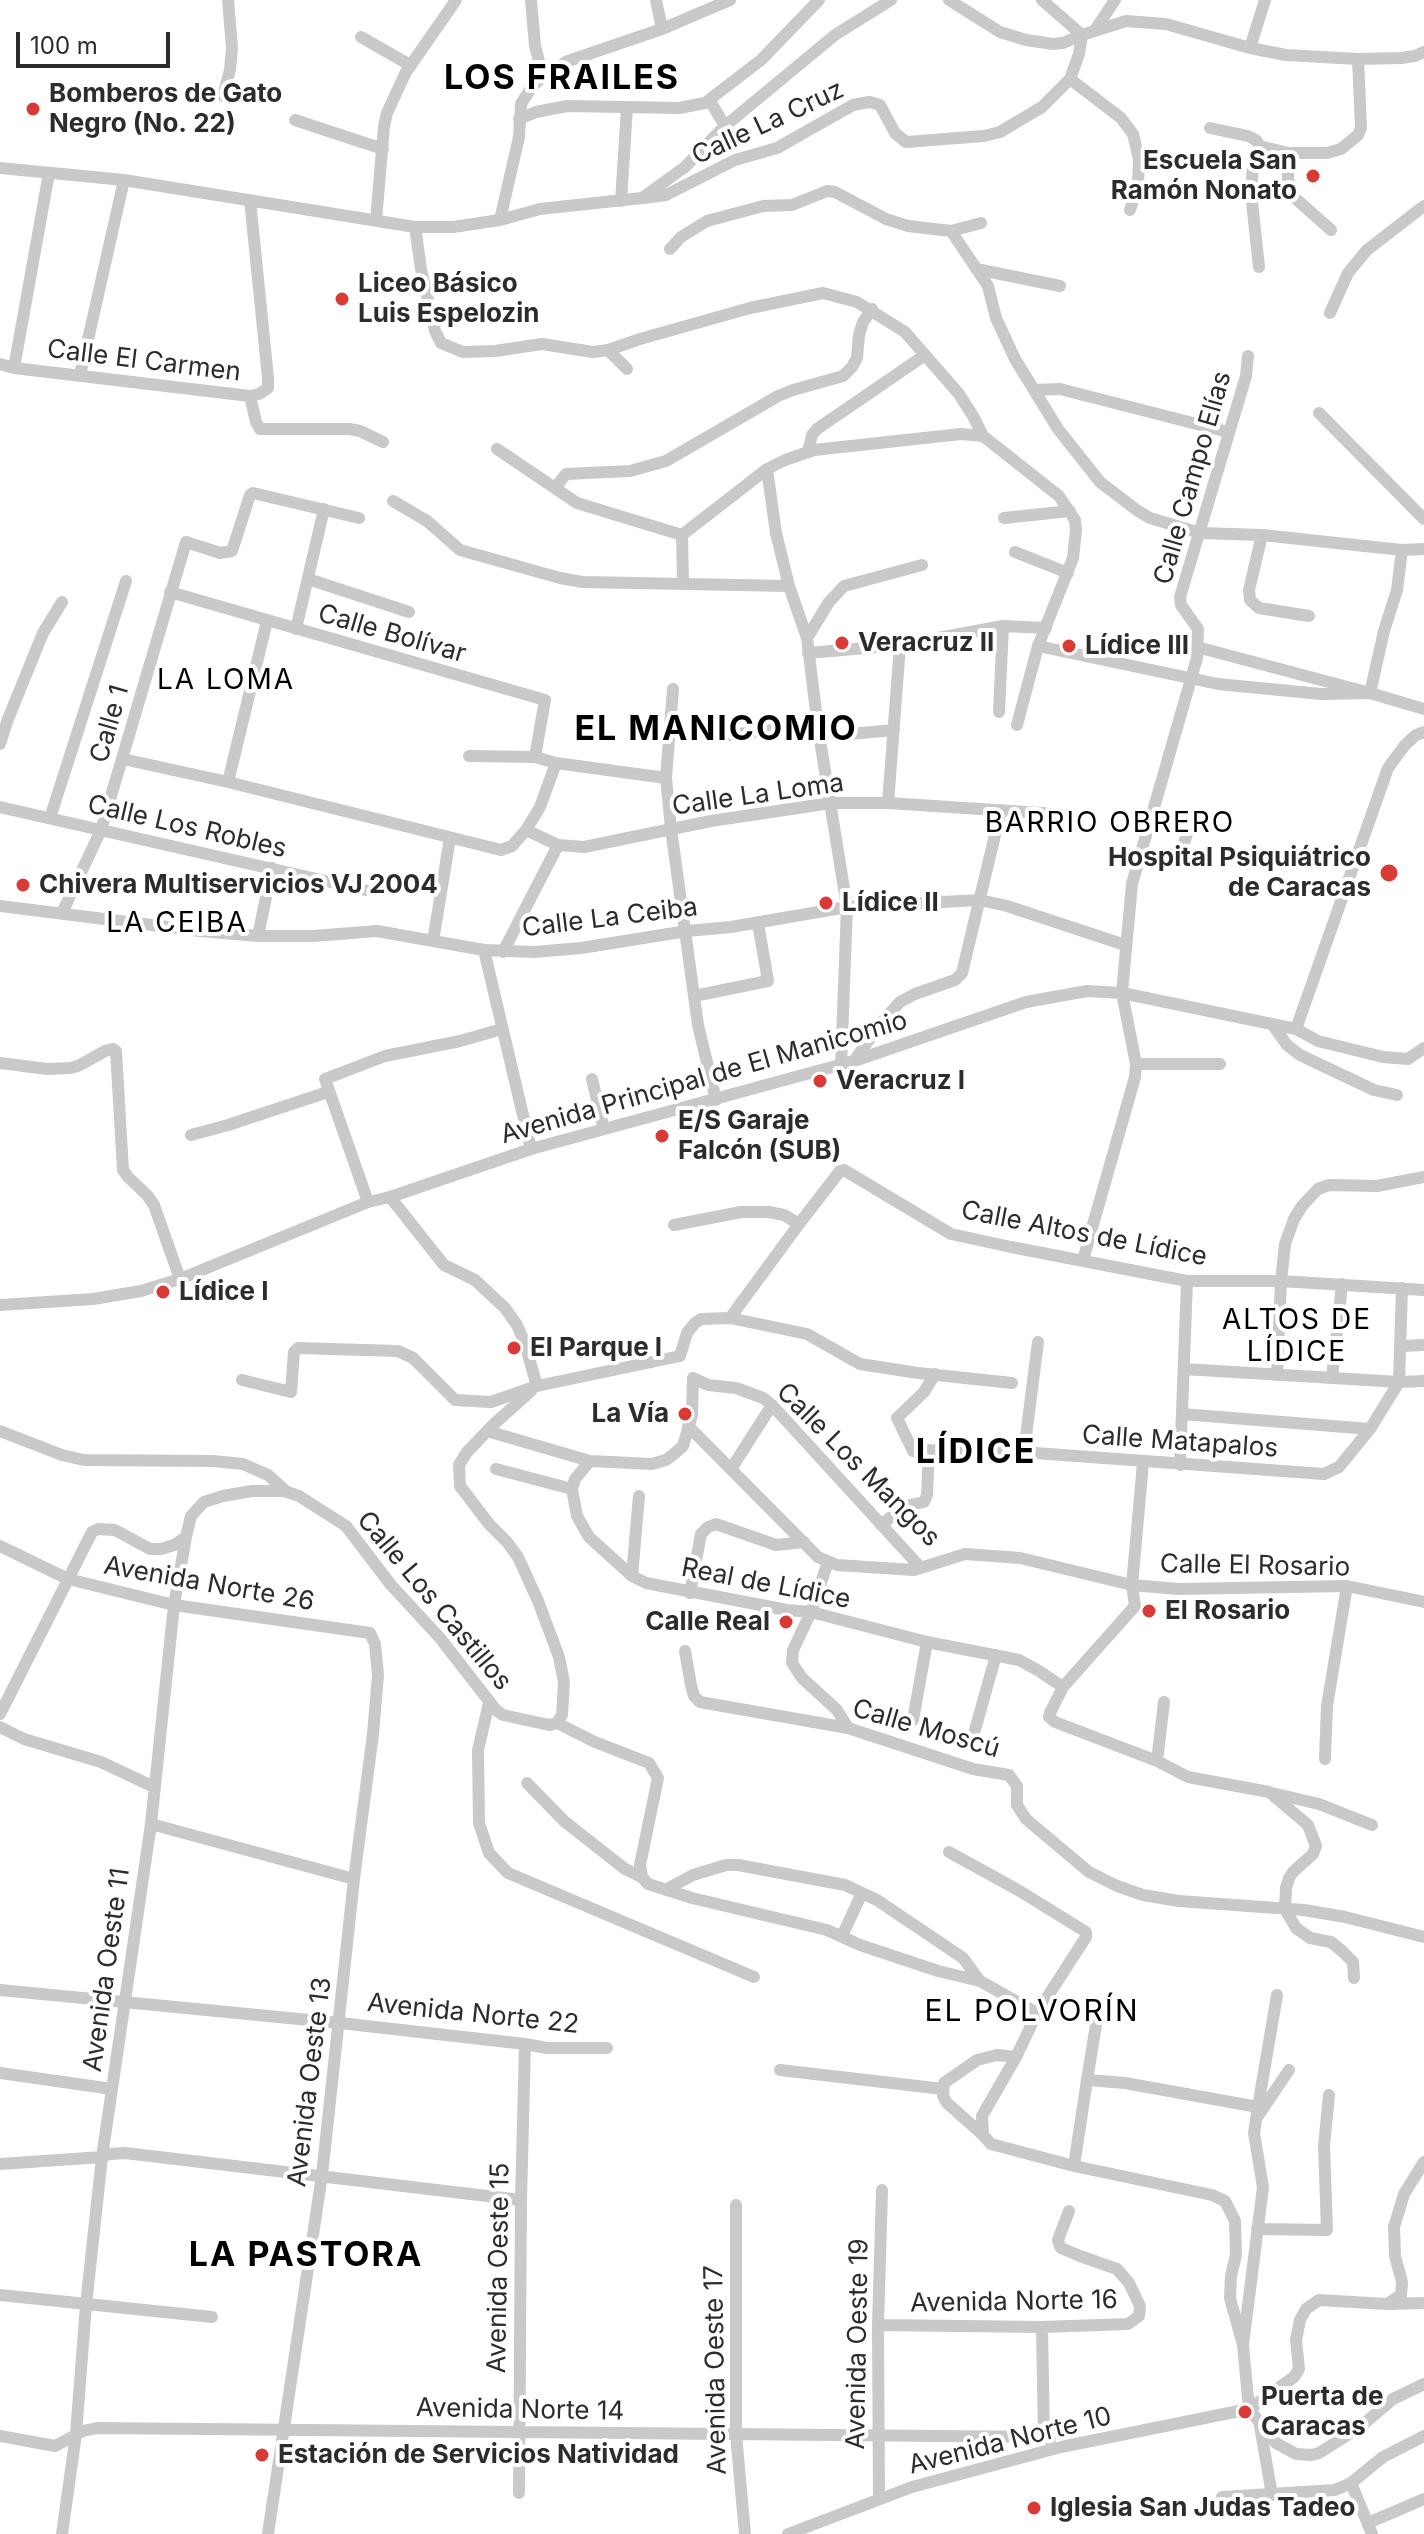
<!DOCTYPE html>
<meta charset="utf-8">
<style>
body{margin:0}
#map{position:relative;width:1424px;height:2534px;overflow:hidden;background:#fff;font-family:Inter,sans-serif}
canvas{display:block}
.scale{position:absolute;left:16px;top:32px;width:154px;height:36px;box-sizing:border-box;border:4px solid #2c2c2c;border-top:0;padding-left:10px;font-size:24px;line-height:28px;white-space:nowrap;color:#2c2c2c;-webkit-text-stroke:6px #fff;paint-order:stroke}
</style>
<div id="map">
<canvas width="1424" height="2534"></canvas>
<div class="scale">100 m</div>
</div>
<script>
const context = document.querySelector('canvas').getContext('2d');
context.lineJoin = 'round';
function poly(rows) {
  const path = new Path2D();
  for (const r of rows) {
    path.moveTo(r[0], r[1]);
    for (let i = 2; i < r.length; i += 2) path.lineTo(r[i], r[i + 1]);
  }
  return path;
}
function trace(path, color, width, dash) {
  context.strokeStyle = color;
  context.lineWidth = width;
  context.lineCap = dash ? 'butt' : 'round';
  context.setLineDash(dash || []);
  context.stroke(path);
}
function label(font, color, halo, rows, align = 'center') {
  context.font = font + ' Inter,sans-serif';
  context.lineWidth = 8;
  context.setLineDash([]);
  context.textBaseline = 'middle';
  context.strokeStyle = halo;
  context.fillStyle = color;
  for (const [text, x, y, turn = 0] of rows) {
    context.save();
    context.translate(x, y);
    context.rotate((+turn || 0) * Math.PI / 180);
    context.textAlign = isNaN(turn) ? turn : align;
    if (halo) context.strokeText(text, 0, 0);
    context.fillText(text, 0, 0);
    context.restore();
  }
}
trace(poly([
 [531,0,535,46,543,76],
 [656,0,662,29],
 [949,0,1000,32,1026,40,1053,44,1063,43,1082,35,1042,0],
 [1095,30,1115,0],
 [361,37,410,65],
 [1250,48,1265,0],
 [1070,79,1121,118,1133,134,1139,159,1138,184,1130,210],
 [223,96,230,70,232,48,228,0],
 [710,101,725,126],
 [519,119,536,112,567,106,679,108,705,103,761,60,819,0],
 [295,120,383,149],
 [1210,128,1248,136,1256,140,1260,146,1288,153,1327,153,1341,149,1358,135,1361,128,1358,59],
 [1288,153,1288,180,1295,198,1331,230],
 [0,168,124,180,415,227,453,227,500,220,540,209,642,198,685,167,725,126,835,35,891,0],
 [643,198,666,195,735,160,777,148,853,105,863,103,870,102,880,105,895,133,906,142,984,136,1000,132,1042,107,1070,79,1079,54,1082,35,1126,21,1166,24,1250,48,1286,55,1358,59,1401,58,1415,56,1424,52],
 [621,201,627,108],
 [500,220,519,137,521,104,531,88,543,76,568,61,662,29,730,0],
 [376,221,384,126,387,113,406,72,456,0],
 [415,227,421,269,435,331,441,343,463,352,495,351,542,344,593,352,608,350,640,339,750,308,823,293,857,302,905,332,959,394,973,416,983,436,1059,496,1075,520,1076,530,1073,558,1038,646,1017,725],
 [951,231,988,286,996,318,1015,359,1058,429,1100,482,1138,511,1150,518,1200,533,1262,535,1402,550,1424,549],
 [670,249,681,237,707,221,763,206,792,205,827,191,835,192,886,219,908,226,951,231,981,223],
 [1259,267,1251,193,1253,165,1260,146],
 [976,269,1060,286],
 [1330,313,1348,273,1367,250,1424,206],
 [608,350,627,369],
 [0,364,14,368,250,396,259,394,268,388,268,378,250,200],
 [14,368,49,173],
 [80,375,124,180],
 [1034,390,1060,389,1228,432],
 [250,396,256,422,260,429,349,429,360,431,383,442],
 [1319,413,1424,519],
 [497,449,577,503,682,535],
 [808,452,812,435,817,429,925,355],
 [767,469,776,533,789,586,807,638,818,728,847,907,841,1065],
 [555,488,566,474,630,471,666,461,778,396,793,390,843,376,852,367,857,358,859,335,863,322,872,309],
 [393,501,427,521,460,550,560,578,582,582,789,586],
 [1004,518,1070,511],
 [1262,535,1249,590,1250,600,1259,608,1309,616],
 [1015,552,1068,573],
 [308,579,409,612],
 [683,583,682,535,767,469,785,460,814,450,961,434,983,436],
 [170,592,545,700,535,757],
 [296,629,324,509],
 [807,638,829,602,844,586,922,565],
 [1038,646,1218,684,1321,694,1370,693,1424,709],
 [1197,647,1370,693,1384,631,1397,590,1402,550],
 [808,653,900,645,1003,626,1046,628],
 [673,689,666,778,671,829,698,1025,716,1100],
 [999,712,1003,626],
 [850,734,894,730],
 [730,735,818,725],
 [0,744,8,719,43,633,62,602],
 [469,756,535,757,556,763,666,778],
 [123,759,228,782,501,850,512,846,526,830,540,807,556,763],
 [228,782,267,621],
 [888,803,900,645],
 [0,807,365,890],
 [50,818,126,581],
 [526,830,558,845,584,847,711,821,831,803,888,803,1056,814],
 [1138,859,1179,856,1189,829],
 [0,906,200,931,258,936,313,936,377,931,484,950,534,952,581,948,687,931,731,927,847,907,980,900,1007,906,1125,945],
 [62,913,101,830,186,542,220,553,232,551,250,495,253,493,359,518],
 [258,936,272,868],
 [433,941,450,838],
 [484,950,531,1149],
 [503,952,558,845],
 [694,996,768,981,758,923],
 [1272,1024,1287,1045,1300,1055,1374,1090,1397,1095],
 [1296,1029,1388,768,1405,745,1416,735,1424,732],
 [854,1061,880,1024,900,1002,915,994,955,980,962,973,1001,810],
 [0,1063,47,1069,71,1068,80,1065,105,1051,113,1049,116,1051,123,1170,128,1177,147,1195,154,1205,180,1279],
 [1136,1064,1220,1064],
 [592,1079,604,1129],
 [191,1135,228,1125,328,1092],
 [390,1197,444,1265,475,1280,505,1308,517,1325,525,1344,537,1386],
 [368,1202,325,1079,385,1056,460,1041,502,1029],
 [674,1225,741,1212,769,1212,784,1215,799,1224],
 [1083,1260,1135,1077,1136,1064,1122,993,1132,884,1197,658,1198,629,1181,605,1180,597,1246,376,1248,356],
 [0,1305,93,1299,141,1291,180,1279,368,1202,390,1197,531,1149,854,1061,1026,1002,1087,991,1122,993,1296,1029,1318,1041,1383,1057,1408,1059,1424,1048],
 [730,1318,799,1224,840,1171,844,1170,951,1234,1011,1247,1187,1281,1281,1281,1424,1290],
 [1401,1346,1424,1345],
 [680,1356,687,1333,695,1323,701,1319,730,1318,807,1334,860,1364,918,1373,1012,1383],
 [1184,1369,1399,1382,1424,1381],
 [935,1374,924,1392,897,1418,913,1451,980,1449,1324,1474,1339,1467,1370,1429,1399,1382,1402,1288],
 [1277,1375,1281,1281,1285,1244,1294,1219,1302,1206,1318,1189,1329,1185,1377,1186,1424,1177],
 [693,1378,692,1415,683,1446,675,1453,666,1460,652,1464,590,1461,575,1479,572,1489,577,1516,589,1537,632,1576,646,1583,787,1610,811,1612,927,1642,1019,1660,1039,1671,1063,1687,1135,1606,1132,1585,1143,1463],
 [693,1378,708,1385,736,1388,763,1398,772,1405,921,1568],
 [1332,1378,1342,1284],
 [242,1380,291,1392,294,1352,298,1348,398,1351,413,1358,455,1400,491,1402,537,1386,680,1356],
 [531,1391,494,1424,467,1452,459,1465,460,1486,489,1524,507,1542,518,1557,538,1601,559,1657,564,1682,562,1715,557,1723],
 [1182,1414,1370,1429],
 [688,1426,818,1557,837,1565,914,1570,965,1554,1020,1558,1132,1585,1178,1589,1347,1586,1424,1602],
 [0,1431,62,1455,84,1460,213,1461,243,1464,268,1475,287,1492,299,1496,346,1526,391,1585,440,1638,496,1710,503,1715,535,1722,550,1725,557,1723,595,1742,649,1763,658,1778,640,1865,642,1877,648,1884,692,1898,827,1930,860,1945,938,1971,980,1981,1037,2013],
 [487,1431,590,1461],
 [1024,1452,1038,1342],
 [1180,1465,1187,1281],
 [496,1469,572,1489],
 [731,1469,772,1405],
 [881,1525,905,1506,924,1502,927,1495,929,1450],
 [0,1546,68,1579,174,1605,370,1633,375,1644,378,1675,373,1734,354,1879,322,2175,268,2534],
 [828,1562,811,1612,793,1650,792,1663,802,1678,837,1710,848,1728],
 [632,1576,639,1496],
 [690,1593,701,1534,708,1527,716,1524,776,1545,804,1542],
 [685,1651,691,1685,694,1696,700,1702,848,1728,973,1769,1009,1775,1017,1786,1017,1805,1026,1819,1089,1872,1117,1886,1143,1895,1179,1901,1304,1910,1345,1917,1424,1937],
 [1063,1687,1050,1713,1049,1717,1055,1722,1157,1761,1188,1777,1269,1792,1308,1825,1316,1846,1313,1854,1293,1872,1289,1878,1286,1888,1285,1909,1296,1928,1310,1938,1331,1942,1342,1951,1353,1962,1354,1978],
 [489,1703,478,1750,479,1823,489,1853,508,1873,754,1977],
 [0,1714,92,1532,98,1529,115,1530,150,1549,161,1549,174,1545,186,1537],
 [913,1720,927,1642],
 [0,1727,24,1739,101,1762,154,1787],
 [975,1730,996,1655],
 [1325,1759,1327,1706,1347,1586],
 [1157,1761,1164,1702],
 [527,1783,564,1821,625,1869,642,1877],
 [1272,1793,1319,1804,1372,1825],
 [151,1824,354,1879],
 [949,1852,1018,1890,1086,1932,1086,1937,1037,2013,1016,2057,982,2116,983,2135,947,2103,943,2096,944,2083,977,2060,997,2055,1016,2057],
 [667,1889,693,1875,726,1865,738,1865,845,1885,877,1900,963,1958,980,1981],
 [842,1936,862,1893],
 [0,1990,340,2023,525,2044,547,2048,607,2048],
 [1096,2025,1087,2080,1125,2083,1258,2107,1254,2133,1263,2187,1243,2345],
 [780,2070,943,2089],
 [0,2073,112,2089],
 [1258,2107,1277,1995],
 [1258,2116,1289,2070],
 [983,2135,991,2144,1074,2166,1212,2195,1225,2201,1235,2221,1236,2255,1231,2276,1230,2298,1243,2345,1249,2409],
 [0,2164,102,2157,110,2154,125,2153,521,2200],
 [1074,2166,1087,2080],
 [736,2205,736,2435,745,2534],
 [1257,2229,1327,2230,1324,2146,1329,2095],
 [0,2295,212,2317],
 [1387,2304,1424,2303],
 [878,2325,1042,2327,1128,2324,1139,2316,1140,2306,1129,2283,1117,2269,1080,2256,1061,2248,1059,2244,1058,2240,1069,2211],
 [1042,2327,1044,2437,1050,2440],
 [1249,2409,1276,2443,1296,2454,1311,2455,1319,2453,1360,2427,1393,2399,1424,2384],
 [1260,2426,1272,2495],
 [0,2436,55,2446,83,2431,97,2428,1044,2437],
 [1351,2483,1372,2534],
 [519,2493,521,2200,525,2044],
 [1222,2497,1335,2490,1351,2483,1383,2457,1424,2436],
 [879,2499,878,2325,882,2190],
 [1368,2523,1424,2499],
 [62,2534,76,2434,86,2305,102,2157,151,1824,174,1605,186,1537,191,1516,204,1502,223,1496,252,1491,285,1491],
 [788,2534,912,2487,1061,2447,1249,2409,1294,2377,1299,2369,1296,2340,1300,2320,1306,2309,1319,2300,1387,2304,1401,2295,1402,2282,1395,2256,1394,2227,1404,2194,1424,2162]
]), '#c9c9c9', 12);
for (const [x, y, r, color] of [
 [33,109,8,"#da3a36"],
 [1313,176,8,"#da3a36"],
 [342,299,8,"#da3a36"],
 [842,643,8,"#da3a36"],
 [1069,646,8,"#da3a36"],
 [1389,873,10,"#da3a36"],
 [23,885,8,"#da3a36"],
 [826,903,8,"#da3a36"],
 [820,1081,8,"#da3a36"],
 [662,1136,8,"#da3a36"],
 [163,1292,8,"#da3a36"],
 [514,1348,8,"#da3a36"],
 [685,1414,8,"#da3a36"],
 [1149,1611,8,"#da3a36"],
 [786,1622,8,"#da3a36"],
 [1245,2412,8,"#da3a36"],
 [262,2455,8,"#da3a36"],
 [1034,2508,8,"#da3a36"]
]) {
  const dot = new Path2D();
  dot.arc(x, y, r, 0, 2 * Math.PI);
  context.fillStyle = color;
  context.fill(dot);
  trace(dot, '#fff', 3);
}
label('bold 26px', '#2c2c2c', '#fff', [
 ["Bomberos de Gato",49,94],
 ["Negro (No. 22)",49,124],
 ["Escuela San",1297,161,"right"],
 ["Ramón Nonato",1297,191,"right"],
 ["Liceo Básico",358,284],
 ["Luis Espelozin",358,314],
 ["Veracruz II",858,643],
 ["Lídice III",1085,646],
 ["Hospital Psiquiátrico",1371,858,"right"],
 ["de Caracas",1371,888,"right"],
 ["Chivera Multiservicios VJ 2004",39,885],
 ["Lídice II",842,903],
 ["Veracruz I",836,1081],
 ["E/S Garaje",678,1121],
 ["Falcón (SUB)",678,1151],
 ["Lídice I",179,1292],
 ["El Parque I",530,1348],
 ["La Vía",669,1414,"right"],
 ["El Rosario",1165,1611],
 ["Calle Real",770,1622,"right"],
 ["Puerta de",1261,2397],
 ["Caracas",1261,2427],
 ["Estación de Servicios Natividad",278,2455],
 ["Iglesia San Judas Tadeo",1050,2508]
], 'left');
label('26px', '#2c2c2c', '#fff', [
 ["Calle La Cruz",768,123,-25],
 ["Calle El Carmen",144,361,7],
 ["Calle Campo Elías",1193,478,-74],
 ["Calle Bolívar",392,634,16],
 ["Calle 1",110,724,-74],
 ["Calle La Loma",758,795,-8],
 ["Calle Los Robles",187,827,13],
 ["Calle La Ceiba",610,918,-7],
 ["Avenida Principal de El Manicomio",704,1078,-16],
 ["Calle Altos de Lídice",1084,1234,11],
 ["Calle Matapalos",1180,1442,4],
 ["Calle Los Mangos",858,1465,45],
 ["Calle El Rosario",1255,1566,1],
 ["Avenida Norte 26",209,1584,10],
 ["Real de Lídice",766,1584,11],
 ["Calle Los Castillos",434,1601,50],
 ["Calle Moscú",926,1729,16],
 ["Avenida Oeste 11",107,1970,-82],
 ["Avenida Norte 22",473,2014,6],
 ["Avenida Oeste 13",310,2082,-83],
 ["Avenida Oeste 15",499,2268,-89],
 ["Avenida Norte 16",1014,2302,-1],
 ["Avenida Oeste 19",858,2344,-89],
 ["Avenida Oeste 17",716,2370,-91],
 ["Avenida Norte 14",520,2410,1],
 ["Avenida Norte 10",1010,2441,-14]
]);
context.letterSpacing = '2px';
label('28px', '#000', '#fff', [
 ["LA LOMA",226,681],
 ["BARRIO OBRERO",1110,824],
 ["LA CEIBA",177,924],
 ["ALTOS DE",1297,1321],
 ["LÍDICE",1297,1353]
]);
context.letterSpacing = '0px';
context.letterSpacing = '2px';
label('30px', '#000', '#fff', [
 ["EL POLVORÍN",1032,2012]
]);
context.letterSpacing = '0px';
context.letterSpacing = '2px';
label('bold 34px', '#000', '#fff', [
 ["LOS FRAILES",562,79],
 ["EL MANICOMIO",716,730],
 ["LÍDICE",976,1453],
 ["LA PASTORA",306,2256]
]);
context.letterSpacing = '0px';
</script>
